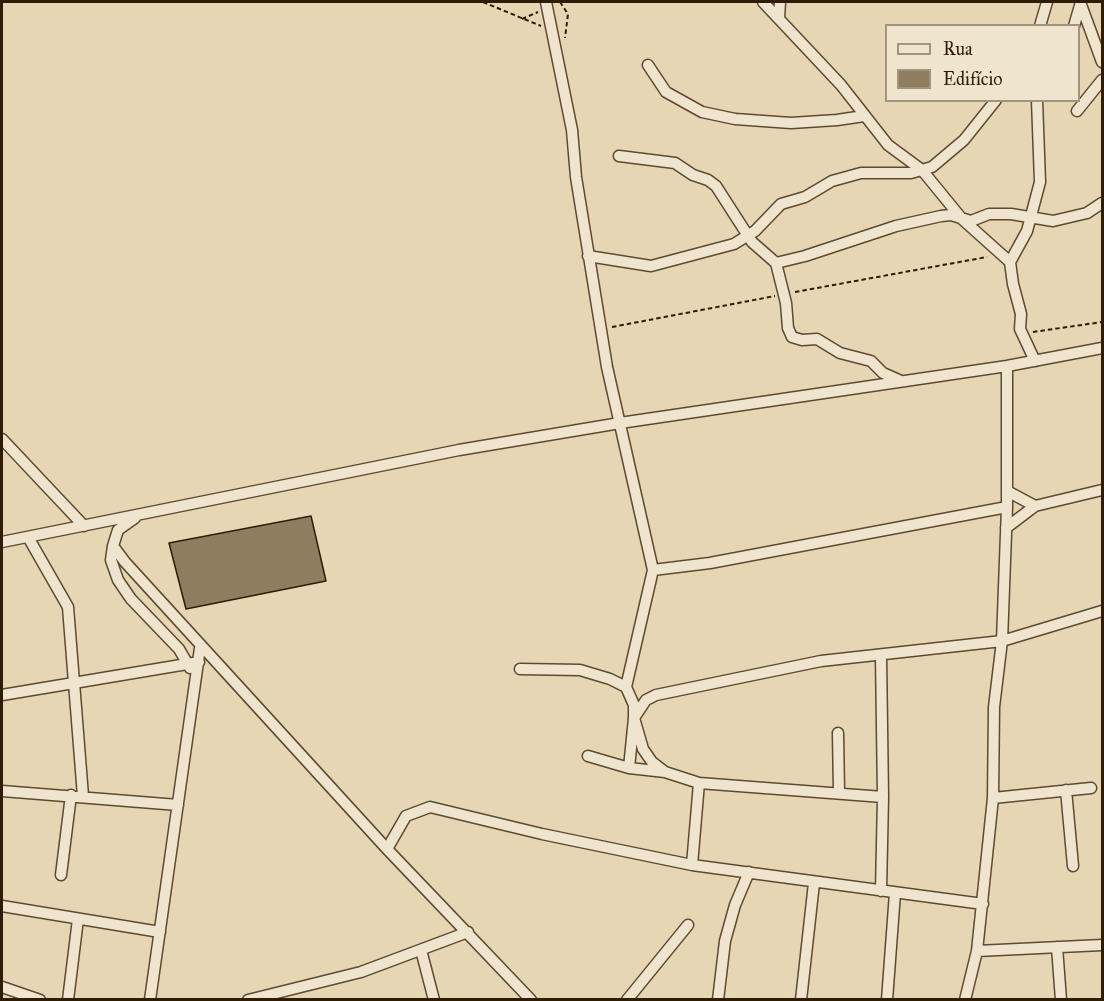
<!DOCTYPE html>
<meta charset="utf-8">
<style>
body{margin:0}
#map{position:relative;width:1104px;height:1001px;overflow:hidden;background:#e6d6b4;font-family:"IM FELL Great Primer",serif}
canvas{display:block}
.frame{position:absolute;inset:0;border:3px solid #301c05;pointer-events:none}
.legend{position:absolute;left:885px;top:24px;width:195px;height:78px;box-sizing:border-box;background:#efe4ce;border:2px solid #a3947e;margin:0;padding:8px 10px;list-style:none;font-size:18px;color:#301c05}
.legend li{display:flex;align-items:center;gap:12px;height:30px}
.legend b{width:30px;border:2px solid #a3947e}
</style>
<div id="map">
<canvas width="1104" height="1001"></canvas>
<div class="frame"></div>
<ul class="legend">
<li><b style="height:8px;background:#efe4ce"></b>Rua</li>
<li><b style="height:16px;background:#8f7d60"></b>Edifício</li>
</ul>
</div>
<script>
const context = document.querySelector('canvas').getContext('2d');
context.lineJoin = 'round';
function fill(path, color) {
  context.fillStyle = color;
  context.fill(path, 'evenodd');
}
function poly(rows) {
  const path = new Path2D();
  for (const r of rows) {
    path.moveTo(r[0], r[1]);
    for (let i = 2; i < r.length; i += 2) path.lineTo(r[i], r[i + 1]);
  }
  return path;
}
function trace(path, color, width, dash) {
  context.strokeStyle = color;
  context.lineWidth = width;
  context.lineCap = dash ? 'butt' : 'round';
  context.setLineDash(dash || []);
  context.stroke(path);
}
const building = poly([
 [311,516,326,581,186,609,169,543,311,516]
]);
fill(building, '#8f7d60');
trace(building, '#301c05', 1.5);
const street = poly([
 [546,2,572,130,576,177,607,367,653,570,626,687,634,705,634,718,629,768],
 [763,2,841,85,888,145,922,170,962,219,1010,262],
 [1080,2,1102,62],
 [779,18,780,2],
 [1040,26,1047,2],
 [1074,26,1081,2],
 [648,65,666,92,702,112,735,119,791,123,837,120,864,116],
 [1077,111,1102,80],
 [619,156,675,163,693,175,708,180,716,186,752,242,776,263,805,256,896,226,941,216,951,215,971,221,989,214,1011,214,1053,221,1087,213,1102,203],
 [588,256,651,266,734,244,755,231,781,204,805,197,832,181,861,173,911,173,932,167,964,140,996,100],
 [776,263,786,303,788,328,792,337,802,340,817,339,840,353,871,361,883,373,901,381],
 [1035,361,1020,329,1021,314,1013,284,1010,262,1027,231,1040,182,1037,100],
 [2,439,84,526],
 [1007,491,1035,506],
 [135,518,118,530,113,546,125,562,387,849,531,1000],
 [1006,528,1035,506,1102,490],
 [28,537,68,607,83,796],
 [2,542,459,450,620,423,1007,366,1102,348],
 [113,546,111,560,118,580,131,599,179,649,190,668],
 [653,570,710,563,1007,507],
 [520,669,580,670,610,679,626,687],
 [2,695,199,662],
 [838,733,839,793],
 [588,756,629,768,665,772,699,783,883,797],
 [665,772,652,762,643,749,634,718,646,700,656,695,821,661,1002,641,1102,611],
 [1066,790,1073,866],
 [2,791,178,805],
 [993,798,1091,788],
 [387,849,406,816,430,807,542,834,692,865,983,904],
 [692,865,699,783],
 [61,875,71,795],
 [881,891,883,797,881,656],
 [2,906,160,932],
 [1057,947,1061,1000],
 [421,950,434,1000],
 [977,951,1102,945],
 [2,987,40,1000],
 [68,1000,78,919],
 [150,1000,200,648],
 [248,1000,361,972,468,932],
 [627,1000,688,925],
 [718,1000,725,941,735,905,749,872],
 [801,1000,814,883],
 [887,1000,895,893],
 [965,1000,977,951,993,798,994,707,1002,641,1007,507,1007,366]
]);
trace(street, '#5e4a31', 13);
trace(poly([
 [483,2,541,26],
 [560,2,568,14,565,38],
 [522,19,538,12],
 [795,292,987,257],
 [612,327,775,296],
 [1033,332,1102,322]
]), '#301c05', 2, [4.5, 3]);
trace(street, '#efe4ce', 10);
</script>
